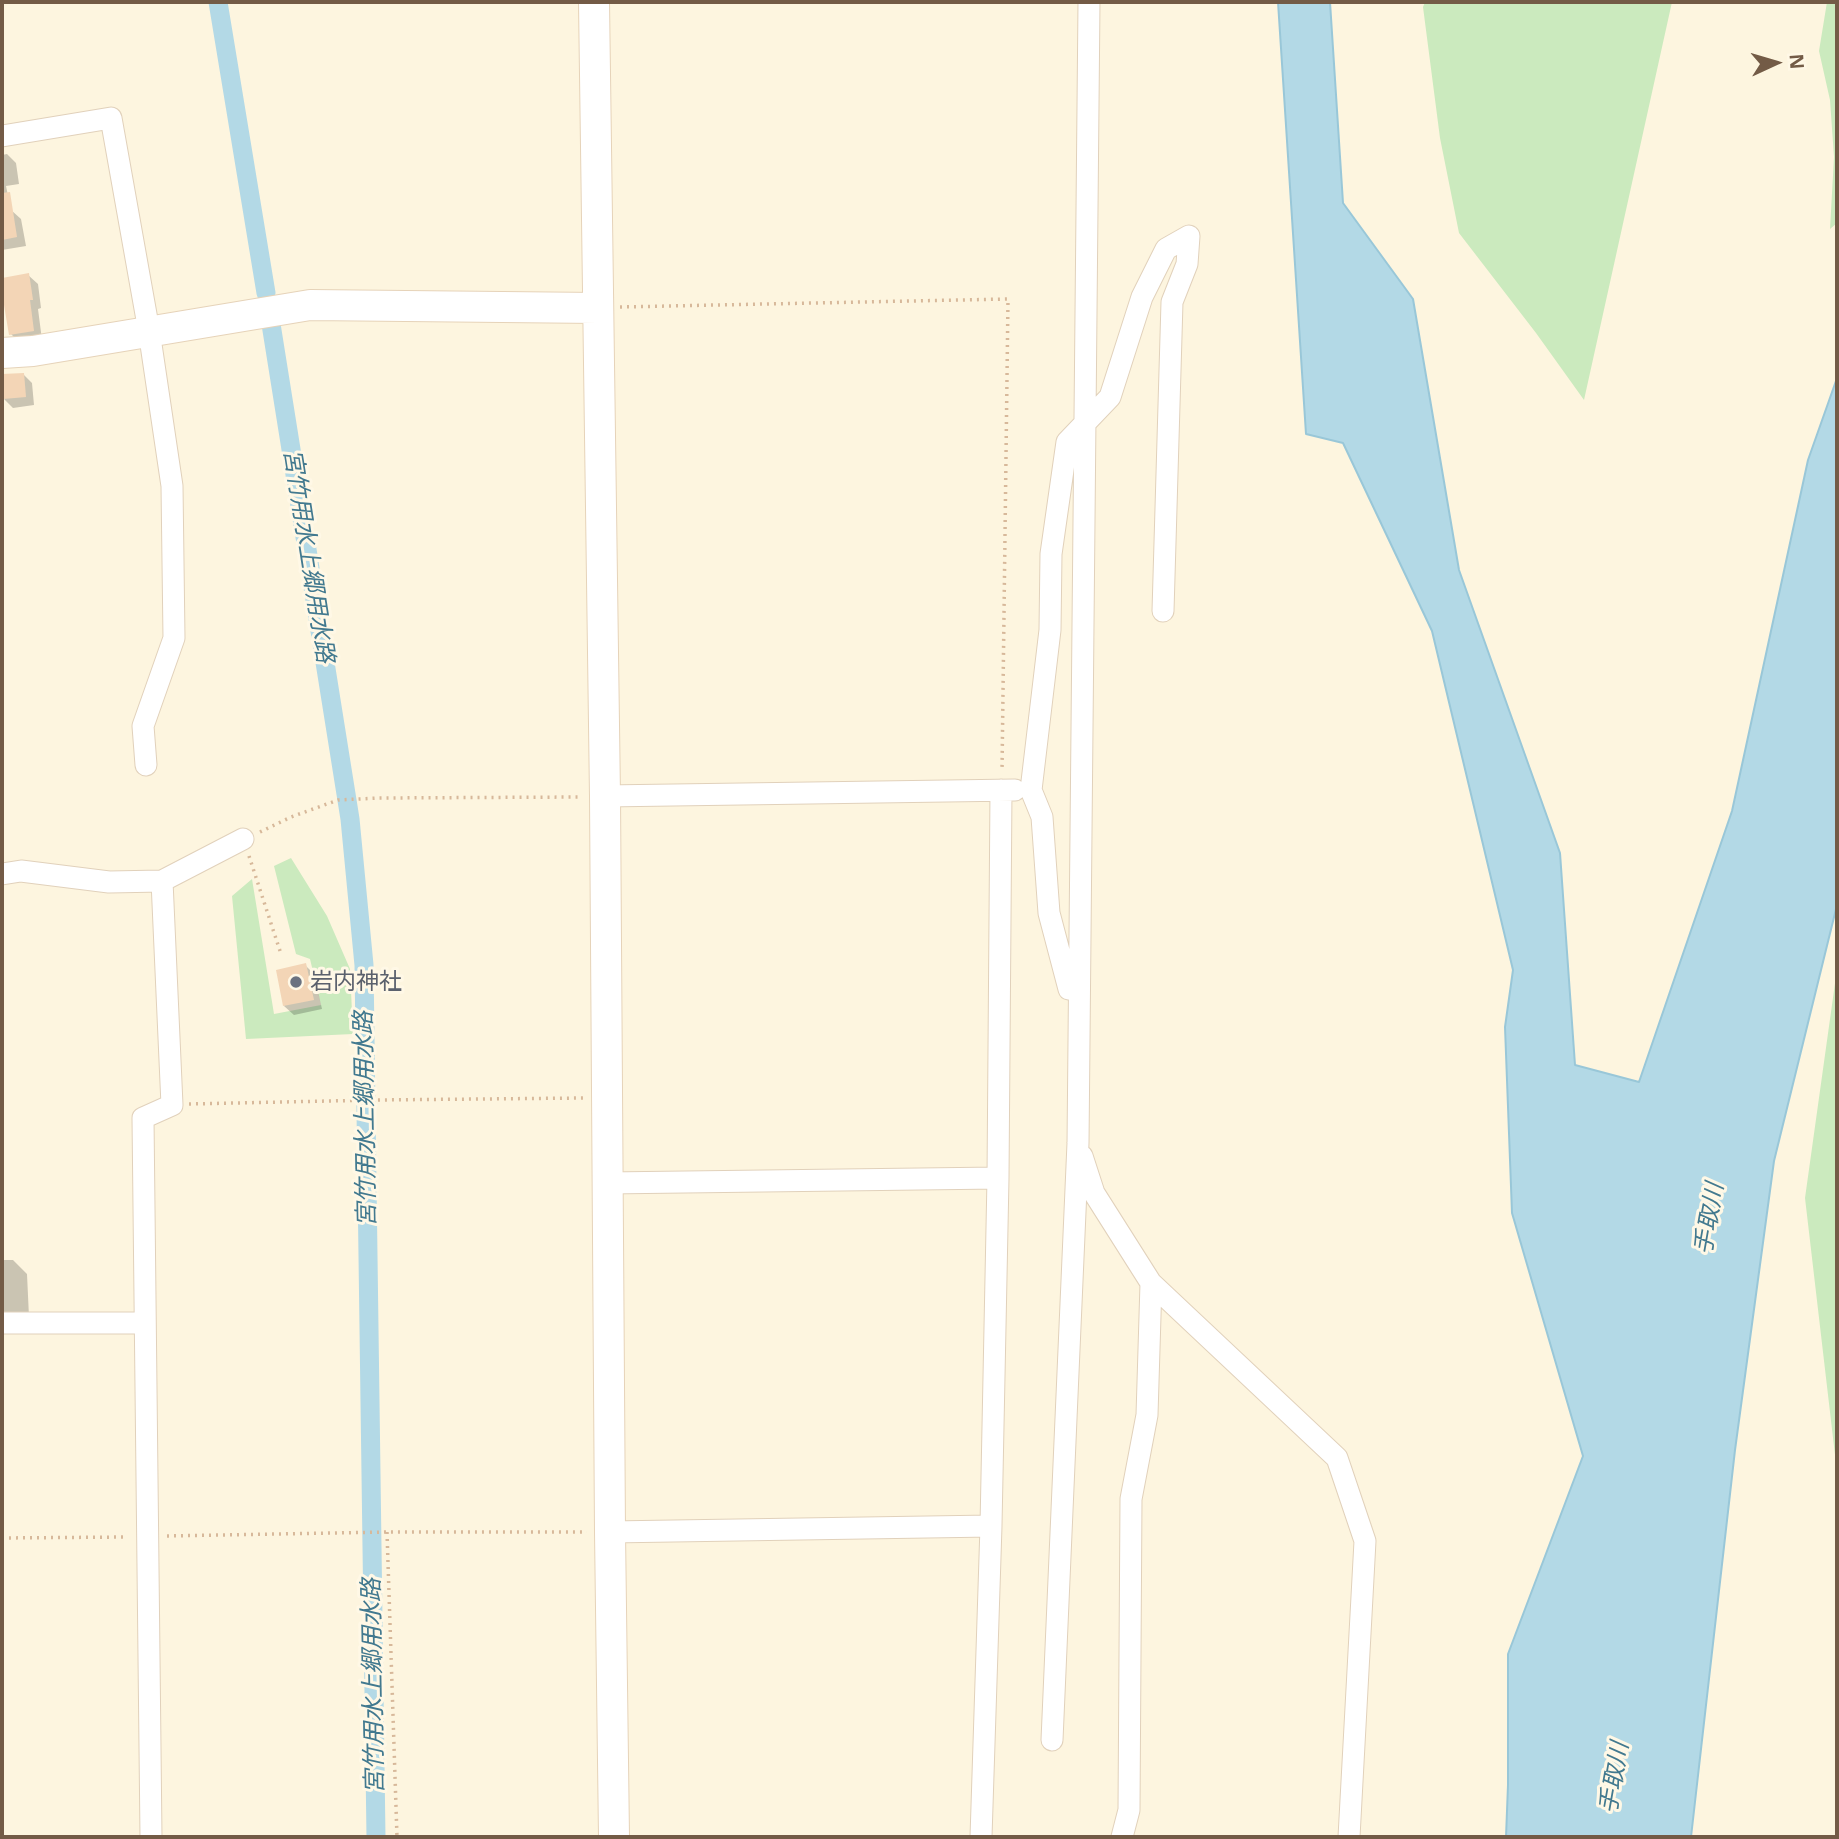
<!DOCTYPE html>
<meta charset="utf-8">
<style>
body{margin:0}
#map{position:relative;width:1839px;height:1839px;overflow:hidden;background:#fdf5df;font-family:"Open Sans",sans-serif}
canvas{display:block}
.frame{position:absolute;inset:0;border:4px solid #735b46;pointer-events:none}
.north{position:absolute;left:1741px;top:28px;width:70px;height:70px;-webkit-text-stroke:5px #fff8e6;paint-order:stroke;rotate:86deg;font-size:19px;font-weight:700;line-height:28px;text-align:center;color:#735b46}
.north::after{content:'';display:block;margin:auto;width:24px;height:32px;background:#735b46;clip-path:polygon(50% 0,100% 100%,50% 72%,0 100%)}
</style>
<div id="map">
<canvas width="1839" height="1839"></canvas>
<div class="frame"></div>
<div class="north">N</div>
</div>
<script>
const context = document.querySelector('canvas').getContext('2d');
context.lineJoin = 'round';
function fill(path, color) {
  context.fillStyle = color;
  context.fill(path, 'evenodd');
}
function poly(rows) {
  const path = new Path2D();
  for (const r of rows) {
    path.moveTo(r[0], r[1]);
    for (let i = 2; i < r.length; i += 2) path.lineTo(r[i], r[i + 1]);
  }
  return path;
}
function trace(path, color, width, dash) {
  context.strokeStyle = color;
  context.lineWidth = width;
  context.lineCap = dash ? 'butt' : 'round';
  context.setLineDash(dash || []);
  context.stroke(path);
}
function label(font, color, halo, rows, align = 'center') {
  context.font = font + ' "Open Sans","Noto Sans JP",sans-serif';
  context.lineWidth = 6;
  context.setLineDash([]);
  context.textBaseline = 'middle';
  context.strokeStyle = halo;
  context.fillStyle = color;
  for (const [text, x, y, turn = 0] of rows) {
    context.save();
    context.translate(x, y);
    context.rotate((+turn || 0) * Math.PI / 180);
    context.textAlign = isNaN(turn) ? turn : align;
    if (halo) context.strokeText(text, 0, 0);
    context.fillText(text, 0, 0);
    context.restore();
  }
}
fill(poly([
 [1425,2,1672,2,1584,400,1536,333,1459,233,1440,138,1423,7],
 [1827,2,1837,2,1837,223,1830,229,1834,157,1830,100,1819,51],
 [291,858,327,916,350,969,353,1034,246,1039,232,896,252,879,274,1014,321,1005,310,959,296,954,274,866],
 [1837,969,1837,1472,1805,1198]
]), '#cbeabe');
const water = poly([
 [1278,2,1330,2,1343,203,1413,299,1459,570,1560,853,1575,1065,1639,1082,1732,811,1808,460,1837,378,1837,905,1774,1161,1735,1450,1691,1837,1506,1837,1508,1785,1508,1654,1583,1456,1512,1213,1505,1027,1513,970,1432,631,1343,443,1306,434,1278,2]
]);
fill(water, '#b3d9e6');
trace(water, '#99c7d8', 2);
fill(poly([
 [7,154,16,163,19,184,6,186,11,210,21,219,26,246,2,250,2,155],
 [28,275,38,284,41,308,38,309,42,340,20,343,11,334,2,279],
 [23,374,32,383,34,405,13,408,4,399],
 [305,965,314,974,322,1009,294,1015,284,1006],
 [2,1260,13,1260,27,1274,29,1317,2,1318]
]), '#0003');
trace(poly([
 [218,2,266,293],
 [271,324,350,819,364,965,376,1837]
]), '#b3d9e6', 19);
fill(poly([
 [10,192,17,237,2,240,2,193],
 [29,273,33,300,30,300,34,331,9,335,4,305,2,306,2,278],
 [24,373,26,397,3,399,2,374],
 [306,963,314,1000,283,1006,276,970]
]), '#f3d5b6');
const street = poly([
 [2,136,111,118,149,331,172,486,174,638,143,726,146,765],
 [605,796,1015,790],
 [2,874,21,871,109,882,162,881,243,839],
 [1079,991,1069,989,1049,913,1042,817,1031,790,1050,630,1051,554,1067,442,1110,397,1142,297,1166,249,1189,236,1187,264,1172,302,1163,611],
 [1082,1156,1094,1193,1151,1283,1337,1458,1365,1541,1349,1837],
 [607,1183,998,1178],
 [2,1323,145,1323],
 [610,1532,991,1526],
 [1052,1740,1078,1143,1089,2],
 [151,1837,143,1118,172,1105,162,881],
 [981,1837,991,1526,998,1178,1001,790],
 [1122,1837,1129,1810,1131,1499,1147,1415,1151,1283]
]);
const secondary = poly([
 [594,2,605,796,610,1532,614,1837],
 [2,353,33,351,310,305,598,308]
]);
trace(street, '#e1d1bb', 23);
trace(secondary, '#e6d3b9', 32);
trace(poly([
 [620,307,1008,299,1002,771],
 [260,832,291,817,338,800,379,798,581,797],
 [249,856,281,954],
 [189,1104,375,1100,584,1098],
 [387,1532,397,1837],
 [167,1536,387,1532,587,1532],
 [2,1538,128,1537]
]), '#d7b89a', 3.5, [2, 5]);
trace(street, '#fff', 21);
trace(secondary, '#fff', 30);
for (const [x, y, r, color] of [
 [296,982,7,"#6b7280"]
]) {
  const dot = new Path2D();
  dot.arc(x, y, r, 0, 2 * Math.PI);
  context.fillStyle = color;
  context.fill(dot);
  trace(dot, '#fff8e6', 2.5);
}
label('23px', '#5b616d', '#fff8e6', [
 ["岩内神社",310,982]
], 'left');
label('italic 24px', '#42798f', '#fff8e6', [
 ["宮竹用水上郷用水路",308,556,81],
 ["宮竹用水上郷用水路",366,1119,-91],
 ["手取川",1710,1219,-80],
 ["宮竹用水上郷用水路",374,1686,-91],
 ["手取川",1615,1778,-80]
]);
</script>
